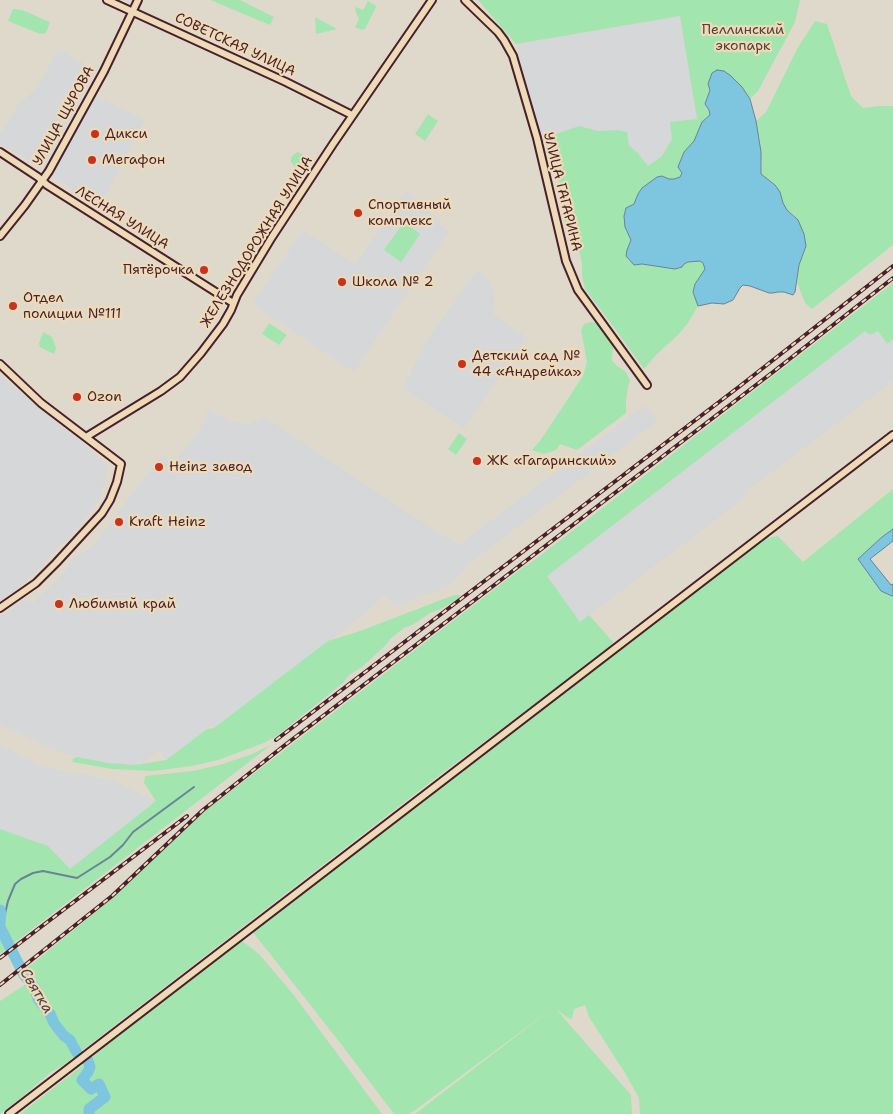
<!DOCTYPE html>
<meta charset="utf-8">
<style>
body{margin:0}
canvas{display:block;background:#dfd9cb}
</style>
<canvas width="893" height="1114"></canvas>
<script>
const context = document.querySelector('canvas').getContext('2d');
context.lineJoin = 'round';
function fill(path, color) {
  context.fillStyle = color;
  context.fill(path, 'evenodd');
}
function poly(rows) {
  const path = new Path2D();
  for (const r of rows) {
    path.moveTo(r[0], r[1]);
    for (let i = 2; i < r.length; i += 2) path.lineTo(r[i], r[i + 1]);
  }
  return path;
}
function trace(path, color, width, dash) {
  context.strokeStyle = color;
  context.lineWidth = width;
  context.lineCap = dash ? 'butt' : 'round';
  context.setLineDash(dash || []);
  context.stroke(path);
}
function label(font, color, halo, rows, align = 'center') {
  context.font = font + ' "Shantell Sans",sans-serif';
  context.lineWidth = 4.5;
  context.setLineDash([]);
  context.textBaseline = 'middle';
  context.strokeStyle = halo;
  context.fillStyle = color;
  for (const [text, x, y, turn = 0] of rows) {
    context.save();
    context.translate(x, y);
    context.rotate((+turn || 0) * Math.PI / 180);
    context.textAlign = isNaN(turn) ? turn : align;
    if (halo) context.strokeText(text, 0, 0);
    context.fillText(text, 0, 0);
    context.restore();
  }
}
fill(poly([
 [680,16,697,120,671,122,672,139,662,156,648,166,637,152,629,146,617,130,598,131,579,126,539,140,516,44],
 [58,50,97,70,43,170,0,143,0,135,17,106,37,88],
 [94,95,145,120,100,206,51,176],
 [407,190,416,197,413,201,442,220,439,225,449,231,354,372,253,304,303,230,355,265],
 [478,269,488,280,494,291,495,304,493,314,527,338,464,428,403,388,428,339],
 [865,331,878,331,887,344,893,339,893,381,745,492,747,496,580,622,547,576],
 [0,375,108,465,99,500,69,538,57,547,33,576,31,574,21,586,0,601],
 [645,405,657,421,471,562,449,586,394,607,392,601,384,594,379,601,362,616,214,728,211,725,166,760,159,750,143,763,135,765,108,763,77,757,55,750,0,725,0,617,24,600,33,603,68,568,71,560,92,547,162,455,173,464,200,430,209,408,216,414,229,421,237,423,250,424,265,417,409,514,459,545],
 [0,745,43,767,117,781,123,786,156,801,70,869,48,846,0,829]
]), '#d5d7d8');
fill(poly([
 [210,0,240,0,274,17,270,25],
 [478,0,800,0,795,22,758,91,750,99,742,87,710,90,707,97,706,107,709,110,710,115,702,122,694,141,684,152,679,167,682,173,680,177,674,179,669,179,662,176,657,177,642,188,638,194,634,204,624,212,624,222,631,240,628,247,626,256,634,265,642,264,675,269,688,262,700,261,704,263,705,269,695,284,693,292,698,306,688,323,678,335,657,354,644,369,613,326,585,289,582,276,582,263,579,251,563,218,566,211,567,194,551,168,553,156,548,146,539,140,579,126,598,131,617,130,627,132,629,146,637,152,648,166,662,156,672,139,670,122,697,119,680,16,516,44],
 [368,1,376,6,375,9,365,29,362,30,355,27,359,19,355,10,356,7,363,10],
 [13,9,22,10,50,22,46,33,40,34,8,21],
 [315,17,337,29,316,34],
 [815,21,827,24,851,96,863,108,878,106,893,106,893,245,812,309,805,303,797,282,799,265,806,246,804,234,793,214,787,210,783,203,780,192,775,185,761,174,762,165,756,121,766,112,797,49],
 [428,114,438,121,425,141,415,134],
 [297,152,302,154,307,162,302,180,298,182,292,176,295,167,291,162,291,158,293,155],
 [404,222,420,234,401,262,384,250],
 [893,283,893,339,887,344,878,331,870,335,865,331,547,576,580,622,589,615,613,642,611,646,606,651,441,774,62,1066,51,1072,23,1096,0,1114,0,1001,32,980,26,969,113,898,205,811,522,568,529,564,609,503],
 [591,322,599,323,607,335,613,346,612,360,617,366,626,372,630,381,628,387,626,402,626,413,577,450,560,444,556,450,544,454,532,450,540,441,583,376,587,362,581,330,584,324],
 [269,323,287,335,279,345,262,334],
 [43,332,52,337,56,348,54,354,40,347,39,343],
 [459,433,467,439,456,455,448,449],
 [893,489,893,529,882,537,858,559,892,596,893,595,893,1114,640,1114,639,1098,625,1073,589,1017,585,1005,574,1009,572,1019,568,1018,556,1009,631,1095,632,1114,415,1114,554,1007,410,1114,394,1114,341,1044,252,931,766,538,778,536,803,562],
 [454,595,460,595,458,599,441,609,430,613,414,624,404,628,390,639,387,644,362,667,349,675,343,683,278,735,264,743,218,760,192,766,153,771,112,769,72,762,74,758,77,757,108,763,135,765,166,760,207,729,214,728,328,641,360,631],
 [271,745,0,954,0,829,48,846,70,869,156,801,144,783,145,776,193,771,223,764,252,754],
 [241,940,259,954,293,994,382,1114,20,1114,88,1061,193,973]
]), '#a3e5ae');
const water = poly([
 [717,70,724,71,731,76,742,87,750,99,756,121,761,152,761,174,775,185,780,192,783,203,787,210,798,220,804,234,806,246,799,265,795,292,793,295,784,292,778,292,773,293,769,293,750,286,743,285,740,288,733,300,724,304,712,303,698,306,693,292,695,284,705,269,703,263,700,261,688,262,684,264,682,267,675,269,642,264,634,265,626,256,627,250,631,240,625,227,624,216,626,208,634,204,638,194,642,188,657,177,662,176,669,179,674,179,680,177,682,173,678,167,684,152,694,141,702,122,710,115,709,110,705,104,710,90,708,84,712,73,717,70],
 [893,529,893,541,870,559,891,585,893,584,893,595,892,596,881,591,858,559,882,537,893,529]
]);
fill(water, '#7ec6df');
trace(water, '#698397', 1);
trace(poly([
 [0,922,4,918,8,901,15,884,21,879,33,873,43,871,77,878,110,857,123,845,133,832,194,787]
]), '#698397', 2);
trace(poly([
 [0,910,1,913,0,923],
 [0,927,24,975,35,988,38,999,50,1014,54,1023,64,1036,70,1040,77,1053],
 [88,1061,90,1067,88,1072,82,1080,91,1089,99,1084,105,1097,89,1109,89,1114]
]), '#7ec6df', 11);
const street = poly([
 [107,0,286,82,352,115],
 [465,0,498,32,504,40,513,56,537,138,566,261,578,290,647,385],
 [0,152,38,177,47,185,233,303],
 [0,236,25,205,49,171,104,71,138,0],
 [0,364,41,403,121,464,117,482,110,500,102,513,56,563,36,583,0,608],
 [86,437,161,391,180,377,201,353,223,324,231,310,237,295,272,237,333,144,432,0],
 [9,1114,893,435]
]);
trace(street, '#4a1f2b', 10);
trace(street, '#eddbb8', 6);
const rail = poly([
 [276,740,740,386,893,266],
 [0,958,187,816],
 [0,985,112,896,203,810,285,745,773,372,893,278]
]);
trace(rail, '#4a1f2b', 4);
trace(rail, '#eddbb8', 2, [5.5]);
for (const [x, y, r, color] of [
 [95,134,5,"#c8321e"],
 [92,160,5,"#c8321e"],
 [358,213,5,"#c8321e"],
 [204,270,5,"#c8321e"],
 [342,282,5,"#c8321e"],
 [13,306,5,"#c8321e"],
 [462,364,5,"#c8321e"],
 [77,397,5,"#c8321e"],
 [477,461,5,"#c8321e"],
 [159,467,5,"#c8321e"],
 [119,522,5,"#c8321e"],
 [59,604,5,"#c8321e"]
]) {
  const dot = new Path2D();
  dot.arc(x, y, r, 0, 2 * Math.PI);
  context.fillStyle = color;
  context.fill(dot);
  trace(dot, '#eddbb8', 2);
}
label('14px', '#573d3f', '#eddbb8', [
 ["Пеллинский",743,30],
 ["экопарк",743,46]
]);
label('14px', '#4a1f2b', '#eddbb8', [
 ["СОВЕТСКАЯ УЛИЦА",235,45,25],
 ["УЛИЦА ЩУРОВА",64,116,-61],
 ["УЛИЦА ГАГАРИНА",562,192,76],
 ["ЛЕСНАЯ УЛИЦА",122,218,32],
 ["ЖЕЛЕЗНОДОРОЖНАЯ УЛИЦА",257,242,-58]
]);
label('14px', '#4a1f2b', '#eddbb8', [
 ["Дикси",105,134],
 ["Мегафон",102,160],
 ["Спортивный",368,205],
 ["комплекс",368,221],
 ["Пятёрочка",194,270,"right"],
 ["Школа № 2",352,282],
 ["Отдел",23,298],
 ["полиции №111",23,314],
 ["Детский сад №",472,356],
 ["44 «Андрейка»",472,372],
 ["Ozon",87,397],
 ["ЖК «Гагаринский»",487,461],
 ["Heinz завод",169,467],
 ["Kraft Heinz",129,522],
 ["Любимый край",69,604]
], 'left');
label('italic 15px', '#54404f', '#eddbb8', [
 ["Святка",36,991,59]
]);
</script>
